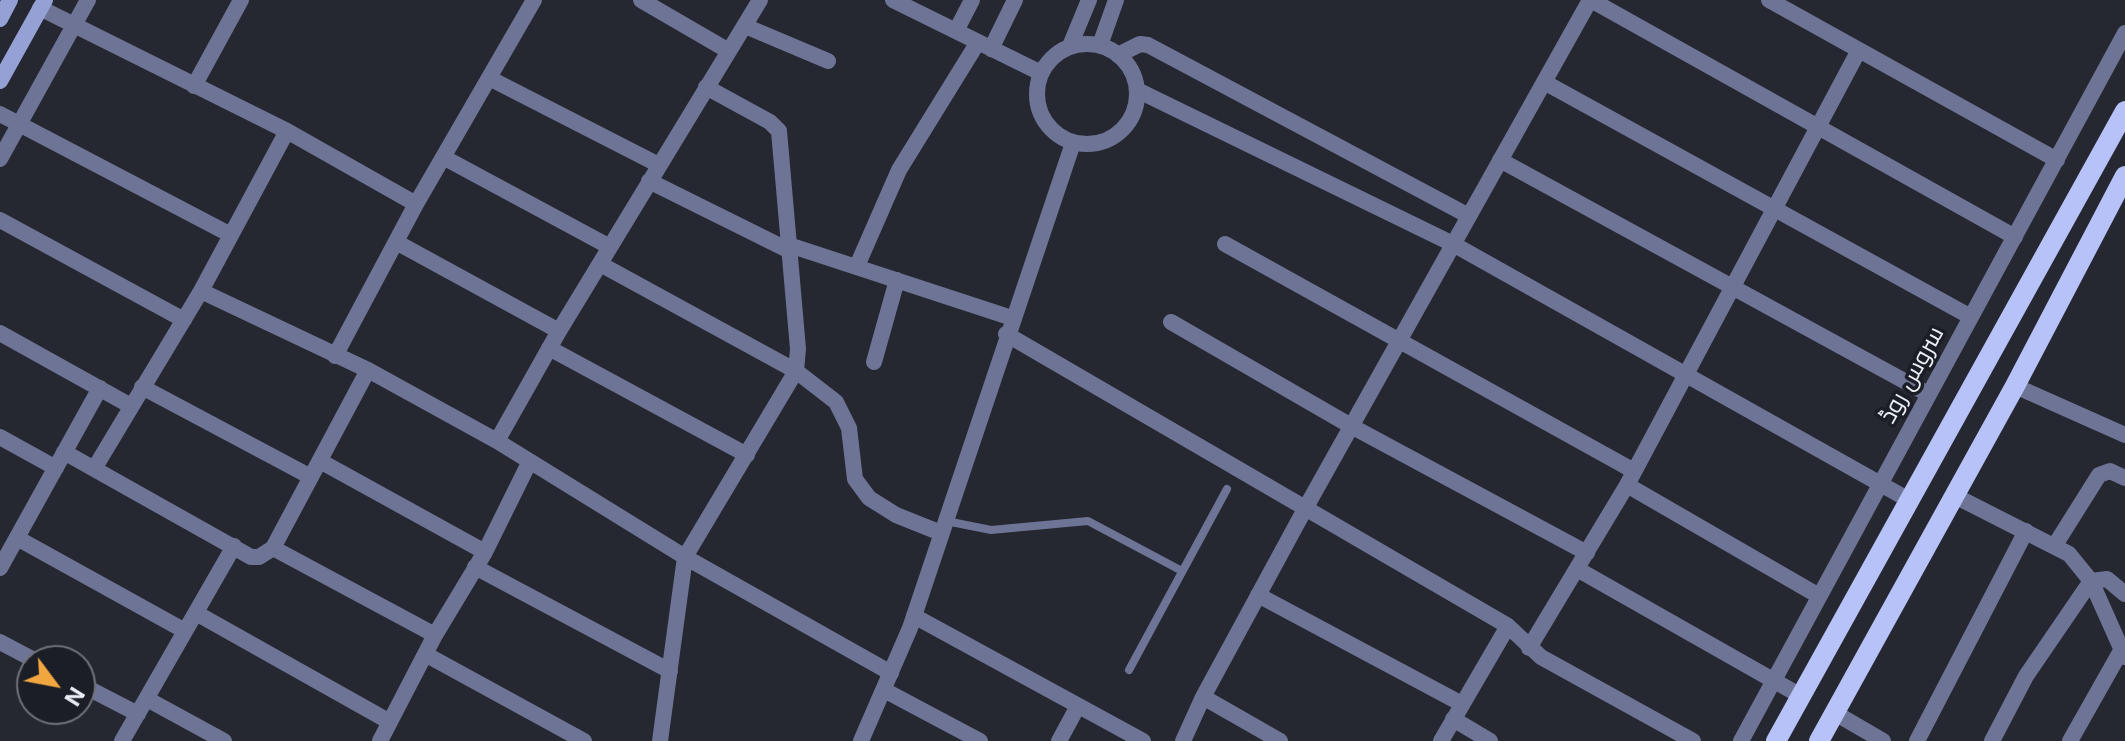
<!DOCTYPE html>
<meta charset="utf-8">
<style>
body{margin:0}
#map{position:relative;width:2125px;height:741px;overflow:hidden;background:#252731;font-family:Inter,sans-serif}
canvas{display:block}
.north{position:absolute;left:16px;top:645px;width:80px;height:80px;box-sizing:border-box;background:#1c1e27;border:2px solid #6f7179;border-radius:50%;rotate:122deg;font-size:22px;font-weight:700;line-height:32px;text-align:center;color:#eceef5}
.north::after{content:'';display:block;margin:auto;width:28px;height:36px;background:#f1a63f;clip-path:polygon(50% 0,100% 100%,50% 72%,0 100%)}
</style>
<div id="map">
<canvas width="2125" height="741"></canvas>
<div class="north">N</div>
</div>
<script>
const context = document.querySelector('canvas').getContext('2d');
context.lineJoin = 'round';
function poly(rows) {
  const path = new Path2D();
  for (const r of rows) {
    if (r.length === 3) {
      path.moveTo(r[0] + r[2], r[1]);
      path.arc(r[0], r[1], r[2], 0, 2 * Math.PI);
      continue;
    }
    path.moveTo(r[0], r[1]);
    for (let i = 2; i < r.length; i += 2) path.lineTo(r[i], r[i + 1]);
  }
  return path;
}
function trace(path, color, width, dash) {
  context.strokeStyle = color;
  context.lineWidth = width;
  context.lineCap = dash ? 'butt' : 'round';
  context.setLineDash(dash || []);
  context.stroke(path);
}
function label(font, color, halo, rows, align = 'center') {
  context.font = font + ' Inter,Cairo,sans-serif';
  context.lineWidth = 7;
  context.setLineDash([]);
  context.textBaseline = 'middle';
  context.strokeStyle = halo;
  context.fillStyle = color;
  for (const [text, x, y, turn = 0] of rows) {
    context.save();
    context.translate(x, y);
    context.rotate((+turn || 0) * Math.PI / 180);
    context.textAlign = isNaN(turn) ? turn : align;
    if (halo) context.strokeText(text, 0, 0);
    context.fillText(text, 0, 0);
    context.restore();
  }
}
trace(poly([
 [946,521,991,530,1088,521,1182,571],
 [1129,670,1227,489]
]), '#6e7495', 8);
trace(poly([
 [641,0,727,50],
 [893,0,1041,73],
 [1591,0,2015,237],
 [1769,0,2057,160],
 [40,8,287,131,416,204],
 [745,26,828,61],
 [956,31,972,0],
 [991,49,1015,0],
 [1118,55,1140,44,1148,45,1469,216],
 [489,78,659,165],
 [1544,82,1971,317],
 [194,86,241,0],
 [1137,90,1453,244,1909,500],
 [0,114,231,235],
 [443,157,610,247],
 [0,159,88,0],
 [1500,160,1928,394],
 [649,181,790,251],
 [0,220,184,320],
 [396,242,559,331],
 [1225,244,1634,471],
 [789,245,1012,318],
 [602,265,796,371,836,402,849,428,855,479,869,498,896,515,941,533],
 [857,266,899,170,978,42],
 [201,291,368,370,497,441,685,557,891,673],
 [1171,322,1351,426,1587,553],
 [0,333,131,406],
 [1006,334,1508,626,1541,657,1693,741],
 [549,348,747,455],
 [335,356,416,204,534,0],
 [874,362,897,280],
 [142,387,311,477],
 [0,437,56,468],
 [497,441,559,331,760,0],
 [64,452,251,557,259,557,273,548,368,370],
 [320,461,485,552],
 [94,469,201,291,287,131],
 [1627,485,1819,596],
 [1955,496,2069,554,2091,581,2125,657],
 [17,538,185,631],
 [2055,545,2099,475,2110,471,2125,478],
 [273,548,435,635],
 [475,567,670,671],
 [0,568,100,388],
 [1577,569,1801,696],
 [1258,595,1462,704],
 [196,613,390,722],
 [914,616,1143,741],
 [0,642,36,661],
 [1529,648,1627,485,1859,50],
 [425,654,584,741],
 [80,684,138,714],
 [884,690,980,741],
 [1203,697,1280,741],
 [147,699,224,741],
 [1835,713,1883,741],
 [1453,719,1490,741],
 [122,741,234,546],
 [380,741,435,635,485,552,529,463],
 [660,741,685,557,796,371,798,349,779,131,770,122,706,87],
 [1059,741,1078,706],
 [1183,741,1203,697,1305,509,1590,0],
 [1441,741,1508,626],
 [1741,741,2125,33],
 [1917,741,2026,531],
 [1992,741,2026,676,2091,581,2107,579,2125,594],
 [2070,741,2122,649]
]), '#6e7495', 16);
trace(poly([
 [1087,94,50],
 [1100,45,1116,0],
 [1070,46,1089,0],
 [2015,386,2125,435],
 [861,741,910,628,1073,143]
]), '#6e7495', 16);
trace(poly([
 [0,19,10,0],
 [0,81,45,0]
]), '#95a0d4', 16);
trace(poly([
 [1776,741,2125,111],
 [1819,741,2015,386,2125,176]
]), '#b7c2f8', 20);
label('24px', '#eceef5', '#1c1e27', [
 ["سروس روڈ",1912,375,-61]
]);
</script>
